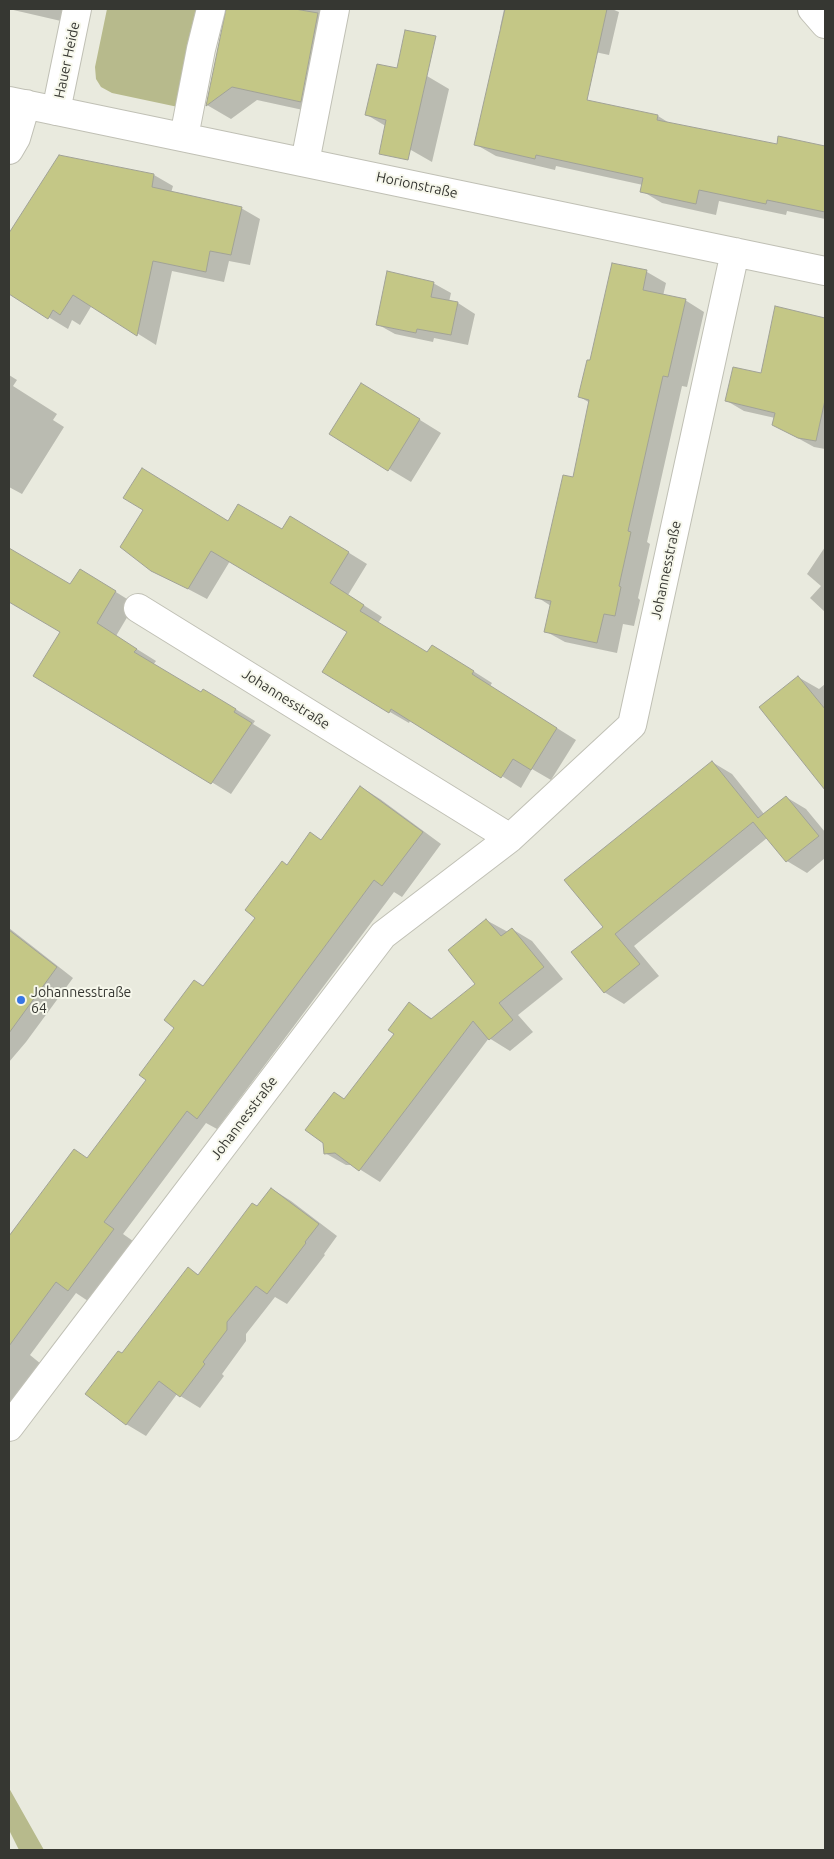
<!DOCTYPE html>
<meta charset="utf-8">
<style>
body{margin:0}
#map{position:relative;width:834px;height:1859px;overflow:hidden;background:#e9eade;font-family:Ubuntu,sans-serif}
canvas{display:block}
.frame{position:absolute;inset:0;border:10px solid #363732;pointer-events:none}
</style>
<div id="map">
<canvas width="834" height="1859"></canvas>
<div class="frame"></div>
</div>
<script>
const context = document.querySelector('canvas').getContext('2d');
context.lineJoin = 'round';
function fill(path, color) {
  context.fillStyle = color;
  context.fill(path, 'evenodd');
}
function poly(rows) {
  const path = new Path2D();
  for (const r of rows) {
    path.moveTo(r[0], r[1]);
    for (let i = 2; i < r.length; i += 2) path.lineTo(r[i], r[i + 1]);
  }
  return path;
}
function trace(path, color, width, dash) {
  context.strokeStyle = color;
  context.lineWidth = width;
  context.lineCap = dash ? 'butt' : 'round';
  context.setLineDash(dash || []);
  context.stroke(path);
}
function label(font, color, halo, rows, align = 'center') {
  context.font = font + ' Ubuntu,sans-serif';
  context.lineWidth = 4;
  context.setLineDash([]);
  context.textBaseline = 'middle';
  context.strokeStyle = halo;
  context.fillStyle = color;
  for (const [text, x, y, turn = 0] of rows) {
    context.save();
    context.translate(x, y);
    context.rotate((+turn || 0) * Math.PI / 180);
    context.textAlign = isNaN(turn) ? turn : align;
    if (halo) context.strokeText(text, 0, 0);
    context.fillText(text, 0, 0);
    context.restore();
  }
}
fill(poly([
 [107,9,197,9,178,107,112,93,101,87,96,79,95,67],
 [9,1788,44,1850,19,1850,9,1830]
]), '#b7ba8c');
fill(poly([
 [9,9,63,9,61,21],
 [227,9,350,9,344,20,326,115,257,100,231,119,207,105],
 [504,9,612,9,619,12,609,55,512,34,500,28],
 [427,76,449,89,432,162,411,150,398,129,389,128,367,115],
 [560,96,658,116,671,124,778,146,779,138,825,147,825,219,787,211,786,215,719,201,716,215,662,203,642,191,643,185,556,166,555,170,496,156,475,144],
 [60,156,154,175,173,186,171,193,241,208,260,219,250,265,229,261,224,282,172,271,156,345,92,305,80,325,72,320,68,329,9,293,9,236],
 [613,264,647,272,666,283,663,296,685,300,704,312,687,387,682,386,647,542,650,544,638,598,640,600,634,626,623,624,617,653,565,642,545,631,551,606,537,597,574,478,590,403,580,397,591,362],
 [433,283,451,293,449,302,458,303,475,314,468,345,434,338,433,342,395,334,377,324],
 [776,307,825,318,825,449,814,447,774,425,775,418,744,411,727,401,762,374],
 [9,375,17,380,13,386,57,414,53,420,64,427,22,494,9,487],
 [383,397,441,433,411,482,331,434],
 [228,522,282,531,309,528,367,564,348,595,382,617,378,623,428,654,451,657,492,683,490,686,576,740,551,780,532,769,521,788,411,719,409,723,390,712,349,631,230,561,207,599,152,570],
 [825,547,825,612,810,598,821,586,807,574],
 [9,552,71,586,100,582,135,604,116,636,156,661,153,665,202,693,224,702,255,721,253,724,271,735,231,794,148,743,62,632,9,601],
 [798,677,819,689,825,684,825,786,823,784],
 [712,762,732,774,764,814,786,797,806,809,825,832,825,858,807,873,787,861,767,838,634,946,659,976,624,1004,604,992,604,928],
 [361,787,380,799,441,844,402,897,394,892,217,1129,206,1123,123,1234,133,1241,88,1301,76,1293,30,1355,41,1364,9,1407,9,1255,88,1159,147,1080,204,987,257,917,287,866,311,834,322,840],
 [486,920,508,932,512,929,532,941,563,979,518,1015,533,1032,510,1051,489,1038,380,1182,353,1165,346,1165,325,1153,335,1093,346,1100,396,1034,409,1004,433,1019,477,984],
 [9,928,73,978,26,1042,9,1062],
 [272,1189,291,1201,337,1236,324,1254,325,1255,287,1304,275,1297,246,1334,246,1341,222,1374,224,1376,200,1408,177,1394,146,1436,126,1424,122,1355,188,1269,199,1275]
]), '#0003');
const building = poly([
 [226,9,295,9,318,13,301,102,232,87,206,106,226,9],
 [505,9,607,9,587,100,658,115,657,120,777,144,778,136,825,146,825,212,767,200,766,204,699,190,696,204,640,192,643,178,536,155,535,159,474,145,505,9],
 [405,30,436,36,408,160,379,154,386,120,365,115,377,64,397,68,405,30],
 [59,155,154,174,152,187,242,207,231,255,210,251,206,272,153,261,137,336,73,295,60,315,53,310,48,319,9,294,9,233,59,155],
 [612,263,647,270,643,290,686,299,668,377,663,376,628,531,631,532,619,586,621,587,615,616,604,614,597,643,544,632,551,601,535,598,563,475,573,477,589,400,578,397,587,360,590,360,612,263],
 [387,271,434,282,431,297,458,302,451,335,417,329,416,333,376,325,387,271],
 [775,306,825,318,825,400,816,441,798,438,772,425,775,413,725,401,733,367,761,373,775,306],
 [361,383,420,419,388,471,329,434,361,383],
 [142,468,228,521,238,504,282,529,290,516,349,552,330,583,364,605,360,611,427,652,432,645,474,671,472,674,557,728,531,770,513,759,501,778,391,709,389,713,322,672,347,632,211,551,188,589,151,571,120,547,143,510,123,498,142,468],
 [9,548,70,584,80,569,116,591,97,623,137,649,134,652,201,692,203,689,236,709,234,712,252,723,211,784,33,676,60,632,9,602,9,548],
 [798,676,825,709,825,790,759,707,798,676],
 [712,761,758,818,786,796,819,836,786,862,753,822,615,934,640,964,604,993,571,952,603,927,564,880,712,761],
 [360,786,423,832,382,886,374,880,197,1119,187,1111,104,1222,114,1229,68,1291,56,1282,9,1346,9,1236,74,1149,87,1158,146,1080,139,1075,174,1028,164,1020,194,980,203,986,255,918,245,910,282,861,287,865,310,832,321,840,360,786],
 [486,919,501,936,512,928,544,967,499,1003,513,1020,489,1040,473,1021,359,1171,335,1153,324,1154,323,1143,305,1130,334,1092,344,1099,394,1034,388,1030,409,1002,431,1019,475,984,448,950,486,919],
 [9,930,57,967,9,1033,9,930],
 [271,1188,319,1224,305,1242,306,1243,267,1294,256,1286,227,1322,227,1330,203,1362,205,1364,180,1397,159,1381,126,1425,85,1394,118,1351,122,1353,188,1267,198,1275,252,1203,257,1206,271,1188]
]);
fill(building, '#c4c786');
trace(building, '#a1a296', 1);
const minor = poly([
 [812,9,825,24],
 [9,101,825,271],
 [56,111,77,9],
 [184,137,201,49,211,9],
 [9,150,16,138,26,104],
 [305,162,335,9],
 [138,608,510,838],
 [9,1427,383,935,510,838,632,725,735,252]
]);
trace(minor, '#c0c0b5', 30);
trace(minor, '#fff', 28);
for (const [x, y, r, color] of [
 [21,1000,5,"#3776e5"]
]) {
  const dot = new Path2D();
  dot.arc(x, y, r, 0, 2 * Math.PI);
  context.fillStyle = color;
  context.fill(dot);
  trace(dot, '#f6f7eb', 2);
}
label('14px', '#363732', '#f6f7eb', [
 ["Hauer Heide",67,60,-78],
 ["Horionstraße",417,185,12],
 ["Johannesstraße",666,570,-78],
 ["Johannesstraße",286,699,32],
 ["Johannesstraße",244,1118,-53]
]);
label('14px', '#363732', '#f6f7eb', [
 ["Johannesstraße",31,992],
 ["64",31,1008]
], 'left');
</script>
